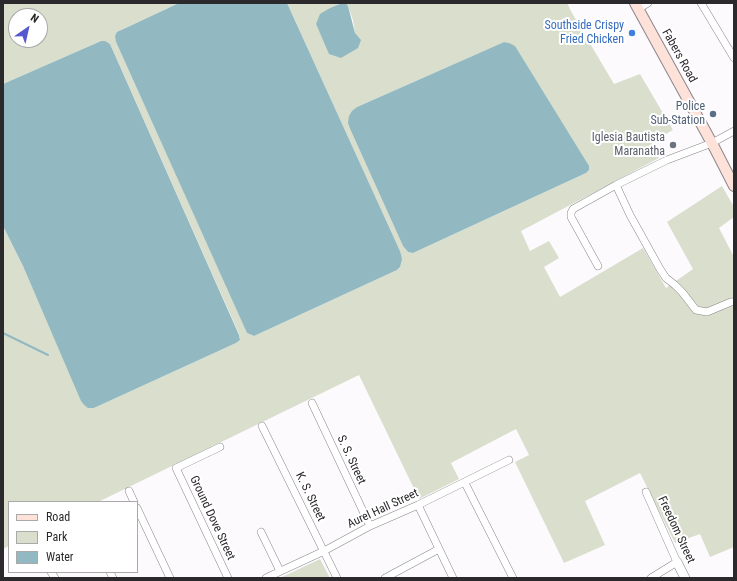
<!DOCTYPE html>
<style>
body{margin:0}
#map{position:relative;width:737px;height:581px;overflow:hidden;background:#fdfafe;font-family:"Roboto Condensed",sans-serif}
canvas{display:block}
.frame{position:absolute;inset:0;border:4px solid #2b292b;pointer-events:none}
.legend{position:absolute;left:8px;top:501px;width:130px;height:72px;box-sizing:border-box;background:#fff;border:1px solid #aaa9aa;margin:0;padding:5px 7px;list-style:none;font-size:12px;color:#2b292b}
.legend li{display:flex;align-items:center;gap:8px;height:20px}
.legend b{width:20px;border:1px solid #aaa9aa}
.north{position:absolute;left:8px;top:8px;width:40px;height:40px;box-sizing:border-box;background:#fff;border:1px solid #aaa9aa;border-radius:50%;rotate:34deg;font-size:11px;font-weight:700;line-height:16px;text-align:center;color:#2b292b}
.north::after{content:'';display:block;margin:auto;width:14px;height:18px;background:#5758cf;clip-path:polygon(50% 0,100% 100%,50% 72%,0 100%)}
</style>
<div id="map">
<canvas width="737" height="581"></canvas>
<div class="frame"></div>
<ul class="legend">
<li><b style="height:5px;background:#fee1d9"></b>Road</li>
<li><b style="height:11px;background:#d9dfcc"></b>Park</li>
<li><b style="height:11px;background:#92b9c2"></b>Water</li>
</ul>
<div class="north">N</div>
</div>
<script>
const context = document.querySelector('canvas').getContext('2d');
context.lineJoin = 'round';
function fill(path, color) {
  context.fillStyle = color;
  context.fill(path, 'evenodd');
}
function poly(rows) {
  const path = new Path2D();
  for (const r of rows) {
    path.moveTo(r[0], r[1]);
    for (let i = 2; i < r.length; i += 2) path.lineTo(r[i], r[i + 1]);
  }
  return path;
}
function trace(path, color, width, dash) {
  context.strokeStyle = color;
  context.lineWidth = width;
  context.lineCap = dash ? 'butt' : 'round';
  context.setLineDash(dash || []);
  context.stroke(path);
}
function label(font, color, halo, rows, align = 'center') {
  context.font = font + ' "Roboto Condensed",sans-serif';
  context.lineWidth = 4;
  context.setLineDash([]);
  context.textBaseline = 'middle';
  context.strokeStyle = halo;
  context.fillStyle = color;
  for (const [text, x, y, turn = 0] of rows) {
    context.save();
    context.translate(x, y);
    context.rotate((+turn || 0) * Math.PI / 180);
    context.textAlign = isNaN(turn) ? turn : align;
    if (halo) context.strokeText(text, 0, 0);
    context.fillText(text, 0, 0);
    context.restore();
  }
}
fill(poly([
 [3,3,179,3,121,30,116,42,246,330,247,333,254,336,397,270,400,267,400,251,287,3,342,3,330,8,316,24,322,36,355,33,353,20,348,6,346,3,567,3,572,13,614,84,640,74,673,130,651,142,659,158,521,231,530,251,549,241,559,258,544,267,560,297,643,248,666,288,693,269,667,222,722,186,734,207,734,217,719,228,734,257,734,547,710,557,700,534,675,543,640,473,585,501,605,545,564,563,515,462,529,455,516,429,451,463,459,479,419,499,359,375,98,502,9,502,9,546,3,549,3,226,23,266,84,405,88,407,94,408,236,343,240,340,239,334,110,44,101,41,3,84],
 [16,16,40,16,40,40,16,40],
 [504,42,509,43,589,170,586,173,413,253,408,252,403,246,351,131,357,107],
 [320,559,330,578,280,578]
]), '#d9dfcc');
fill(poly([
 [179,3,287,3,400,251,402,259,400,267,397,270,254,336,247,333,116,42,115,36,117,32],
 [342,3,346,3,348,6,355,33,361,40,358,48,341,58,329,54,316,24,320,14,330,8],
 [101,41,105,41,110,44,239,335,240,340,236,343,94,408,88,408,84,405,81,401,23,266,3,226,3,84],
 [504,42,509,43,515,46,589,166,589,170,586,173,413,253,408,252,403,246,351,131,348,123,349,116,352,111,357,107]
]), '#92b9c2');
trace(poly([
 [3,333,48,355]
]), '#92b9c2', 2);
const minor = poly([
 [701,3,734,58],
 [638,9,648,3],
 [616,185,630,215,660,269,666,278,675,285,682,292,696,310,707,312,731,302],
 [598,266,571,217,571,213,573,209,616,185,667,160,712,143,734,131],
 [312,403,370,526],
 [262,426,337,578],
 [220,447,176,468,228,578],
 [465,483,513,578],
 [129,491,134,502],
 [646,492,677,562,651,578],
 [418,505,453,578],
 [137,508,170,578],
 [261,532,280,571],
 [51,572,55,578],
 [110,572,113,578],
 [266,578,324,551,370,526,418,505,509,460],
 [385,578,439,549]
]);
const tertiary = poly([
 [677,562,685,578]
]);
const secondary = poly([
 [635,3,714,147,734,186]
]);
trace(minor, '#89868a', 8);
trace(tertiary, '#89868a', 10);
trace(secondary, '#89868a', 12);
trace(minor, '#fff', 7);
trace(tertiary, '#fff', 9);
trace(secondary, '#fee1d9', 10);
for (const [x, y, r, color] of [
 [632,33,4,"#3f7fe0"],
 [713,114,4,"#5c6f8a"],
 [673,145,4,"#6b7280"]
]) {
  const dot = new Path2D();
  dot.arc(x, y, r, 0, 2 * Math.PI);
  context.fillStyle = color;
  context.fill(dot);
  trace(dot, '#fff', 1.5);
}
label('12px', '#366cbe', '#fff', [
 ["Southside Crispy",624,26],
 ["Fried Chicken",624,40]
], 'right');
label('12px', '#2b292b', '#fff', [
 ["Fabers Road",679,56,61],
 ["S. S. Street",351,460,65],
 ["K. S. Street",310,497,64],
 ["Aurel Hall Street",383,509,-25],
 ["Ground Dove Street",212,518,65],
 ["Freedom Street",676,530,65]
]);
label('12px', '#4e5e75', '#fff', [
 ["Police",705,107],
 ["Sub-Station",705,121]
], 'right');
label('12px', '#5b616d', '#fff', [
 ["Iglesia Bautista",665,138],
 ["Maranatha",665,152]
], 'right');
</script>
